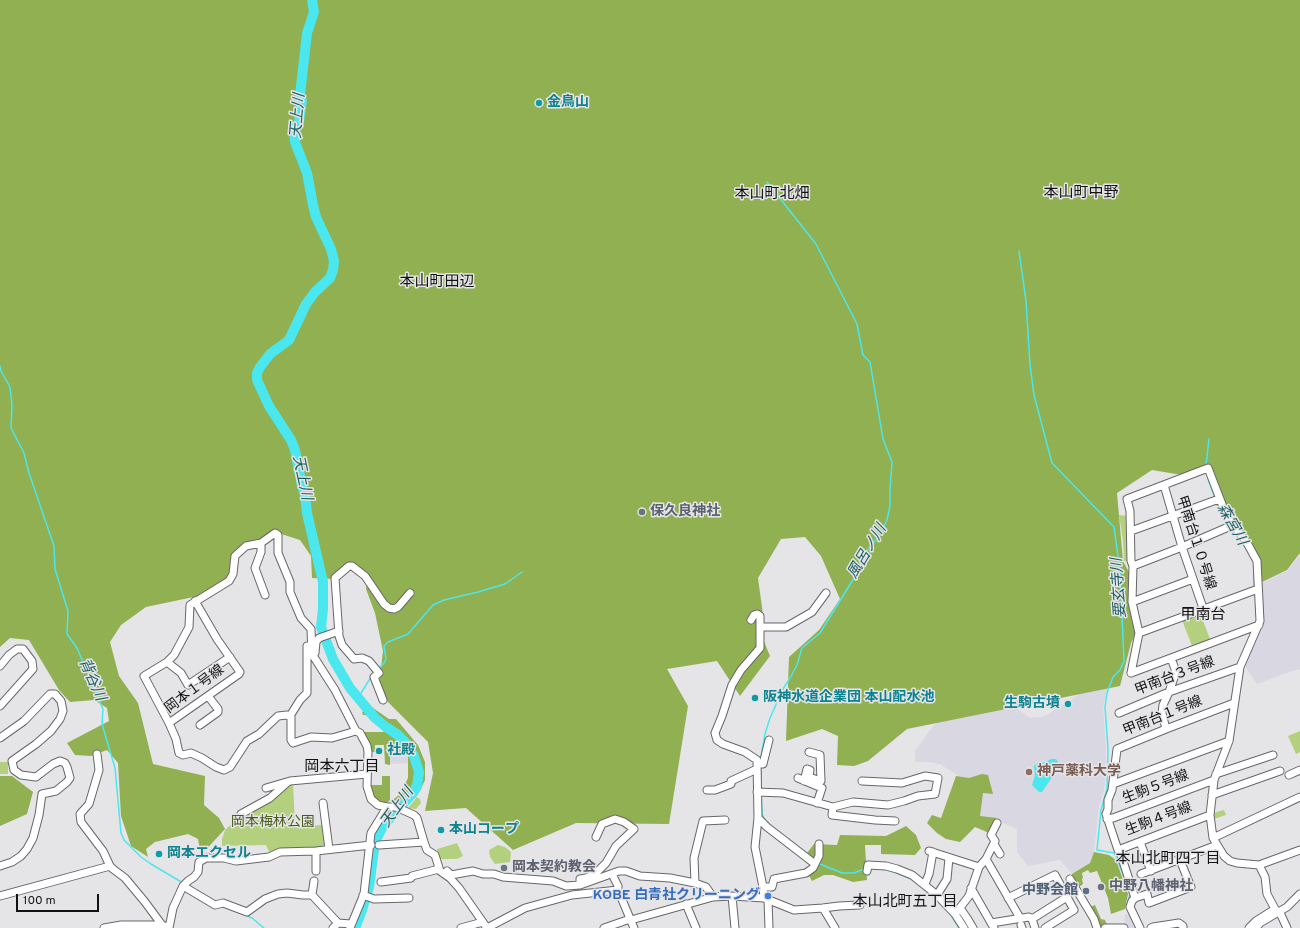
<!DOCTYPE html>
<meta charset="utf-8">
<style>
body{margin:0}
#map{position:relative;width:1300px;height:928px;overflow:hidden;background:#e5e5e8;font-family:Overpass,sans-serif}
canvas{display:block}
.scale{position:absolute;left:16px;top:894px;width:83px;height:18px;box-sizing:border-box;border:2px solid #121213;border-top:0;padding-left:5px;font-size:12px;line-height:14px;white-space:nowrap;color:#121213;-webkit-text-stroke:3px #e5e5e8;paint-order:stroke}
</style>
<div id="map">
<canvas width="1300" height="928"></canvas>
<div class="scale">100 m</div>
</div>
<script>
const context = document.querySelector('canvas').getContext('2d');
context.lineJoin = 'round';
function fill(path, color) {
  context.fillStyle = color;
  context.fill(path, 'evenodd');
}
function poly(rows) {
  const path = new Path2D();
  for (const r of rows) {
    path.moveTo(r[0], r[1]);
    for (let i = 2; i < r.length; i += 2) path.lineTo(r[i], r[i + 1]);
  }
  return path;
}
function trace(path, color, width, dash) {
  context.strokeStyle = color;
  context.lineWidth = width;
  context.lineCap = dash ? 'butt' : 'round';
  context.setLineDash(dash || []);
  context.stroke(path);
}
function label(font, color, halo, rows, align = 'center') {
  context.font = font + ' Overpass,"Noto Sans JP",sans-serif';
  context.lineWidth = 3;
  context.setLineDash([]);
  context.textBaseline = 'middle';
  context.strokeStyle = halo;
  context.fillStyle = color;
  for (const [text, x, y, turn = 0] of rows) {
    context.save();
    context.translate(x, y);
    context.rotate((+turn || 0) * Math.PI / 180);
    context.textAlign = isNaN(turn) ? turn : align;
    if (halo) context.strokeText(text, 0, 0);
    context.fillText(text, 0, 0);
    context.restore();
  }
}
fill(poly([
 [1300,555,1300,670,1298,669,1257,684,1245,666,1259,631,1262,620,1260,584,1287,571],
 [1088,682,1108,687,1106,692,1103,708,1106,747,1105,786,1099,807,1094,852,1090,863,1072,874,1060,860,1028,866,1017,852,1017,829,998,821,979,819,965,780,940,764,930,762,915,762,915,751,934,725,948,714,1009,706,1016,708,1030,718,1042,717,1051,713,1057,707,1068,702,1078,695],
 [390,753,408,753,408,763,390,764],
 [1129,913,1136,928,1129,928,1124,925,1125,915]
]), '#d8d7e2');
fill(poly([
 [1119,515,1128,516,1128,561,1124,561,1123,541],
 [1200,613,1210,639,1192,646,1182,620],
 [1300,731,1300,752,1296,754,1288,736],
 [0,762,8,762,8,774,0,774],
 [293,783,295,826,324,825,325,844,322,847,269,852,266,845,222,846,222,839,225,830,241,815,288,784],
 [417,797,420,799,421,803,416,809,408,808],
 [1224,810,1226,815,1214,819,1213,813],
 [457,843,463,856,457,859,440,859,437,849],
 [498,845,505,847,511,852,510,862,495,864,490,857,489,850]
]), '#b3d07e');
fill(poly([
 [0,0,1300,0,1300,553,1287,570,1260,583,1248,538,1228,512,1210,464,1182,475,1152,470,1117,493,1123,561,1131,576,1129,603,1136,633,1131,643,1120,686,907,729,868,761,854,766,837,765,838,736,822,729,786,741,789,657,819,630,840,599,821,556,805,537,781,539,758,578,764,622,763,639,770,656,740,696,717,661,667,669,688,706,669,824,576,823,513,850,466,808,425,811,433,773,428,742,385,699,379,685,383,651,375,613,366,589,368,575,351,563,333,579,312,578,311,556,300,540,275,532,264,539,244,543,232,554,229,579,203,595,146,607,121,625,110,642,119,676,138,703,153,764,205,776,204,805,219,818,225,829,201,855,198,839,188,834,155,842,146,849,148,857,131,846,121,816,118,763,107,750,91,756,75,755,67,743,109,721,107,708,94,700,70,702,59,690,29,640,10,638,0,647],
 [370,706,389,719,396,719,418,745,425,762,425,780,420,791,419,791,421,775,421,765,418,762,415,766,414,780,408,794,401,804,395,805,394,799,404,791,404,786,408,778,408,753,390,753,390,765,385,764,384,745,375,745,375,752,371,752,371,746,364,732,384,732,375,720,370,719,366,715,363,715,362,712],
 [982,774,988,775,993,794,983,793,980,816,997,818,989,833,975,827,960,842,946,839,937,833,927,823,932,815,941,818,956,776,969,778],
 [0,776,12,776,33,792,27,814,0,826],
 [382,776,390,776,390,800,387,803,378,800,373,796,370,785,382,785],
 [906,826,916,835,921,848,915,855,881,854,881,845,865,845,867,880,853,882,833,875,824,875,812,881,808,874,816,867,807,853,814,844,837,845,840,835,886,836],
 [1094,852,1109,855,1116,860,1128,894,1125,909,1111,914,1108,898,1097,871,1090,873,1088,870,1082,873,1083,878,1082,879,1083,884,1079,887,1090,907,1095,905,1101,919,1105,920,1107,925,1099,928,1071,879,1072,874,1090,863]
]), '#91b051');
fill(poly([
 [1051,759,1056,759,1058,762,1059,767,1042,792,1039,792,1032,785,1035,776,1034,766,1038,763,1045,762]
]), '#4ae7ee');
trace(poly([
 [1019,251,1026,301,1030,365,1034,395,1052,463,1114,527,1120,571,1124,661,1120,670,1113,677,1107,693,1105,707,1108,749,1107,789,1101,810,1097,850,1114,853,1116,856,1128,888],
 [0,366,1,371,10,387,12,405,11,428,24,453,29,473,54,546,55,569,68,611,67,634,77,648,103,709,102,724,115,768,121,833,124,840,141,857,151,864,183,883],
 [1206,465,1209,439],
 [1208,479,1215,498],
 [1216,503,1228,524],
 [1254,566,1254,586],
 [379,668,384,663,386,659,384,646,388,642,408,634,433,605,444,600,478,592,505,584,522,572],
 [358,698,371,677],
 [761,757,765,734,770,718,783,689,790,678,797,665,802,648,820,633,854,578,865,553,880,535,887,520,890,506,890,489,892,462,883,439,870,362,863,355,857,324,816,244,767,182],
 [761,767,761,789],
 [761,795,762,814,765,820],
 [820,864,842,873,854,873,864,869],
 [884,869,897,873,911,879,922,887],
 [929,893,951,915,959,928],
 [1128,902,1130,894],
 [243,914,252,918,264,928]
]), '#4ae7ee', 1.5);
trace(poly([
 [312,0,314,12,307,33,300,95,302,101,299,122,294,132,295,142,307,173,313,205,316,217,331,249,334,261,333,270,330,278,315,292,306,304,289,340,270,354,260,367,257,373,257,380,269,406,291,440,295,450,302,486,305,495,307,513,323,582,323,609,321,627,333,659,350,688,375,718,386,727,398,735,407,744,414,756,419,772,417,786,413,793,383,826,375,842,369,887,361,913,355,928]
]), '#4ae7ee', 10);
const minor = poly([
 [1164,485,1182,547,1203,608],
 [1131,531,1219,499],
 [261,543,261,552,255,568,265,595],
 [1133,566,1182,547,1233,525],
 [1132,602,1193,579],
 [751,620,754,615,757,614,760,616,760,648,741,670,732,685,722,716,715,733,717,740,723,744,745,752,757,760,758,818,755,847,763,887,764,898],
 [760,627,786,627,812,612,826,593],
 [339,631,319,638,316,642,315,653,312,654,335,690,356,731,360,733,367,746,368,752,367,786,371,799,378,805,387,807,396,807,414,815,417,818,424,842,427,850,435,855,440,871,450,878,459,888,487,928],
 [1139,633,1258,589],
 [312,654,311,629,301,618,290,592,290,582,278,553,278,535,275,533,261,543,246,546,235,556,233,574,229,581,190,605,189,627,174,655,167,662,144,676,169,723,176,739,179,753,183,755,191,753,202,758,216,767,224,770,230,767,247,741,259,734,278,716,287,715,291,717,291,740,293,743,311,737,332,738,356,731],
 [167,662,181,673,188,685,230,657],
 [0,666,9,655,17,649,23,649,32,661,33,669,0,706],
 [1131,673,1139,633,1132,602,1133,566,1131,561,1130,511,1127,499,1208,468,1225,512,1233,525,1246,541,1257,561,1260,621,1240,667,1229,741,1214,780,1210,815,1213,838,1224,856,1230,861,1237,863,1259,865,1300,850],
 [1131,673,1259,625],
 [383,700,374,677,379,673,369,661,362,658,354,659,342,645,339,636,335,578,349,566,352,566,365,576,384,604,389,608,394,609,398,607,410,593],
 [1119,713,1169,692,1240,667],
 [290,716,300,700,307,693,307,646],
 [169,723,239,674,240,672,217,639,195,601],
 [200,725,218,712,218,709,208,696],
 [1166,729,1162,713,1163,705,1169,692,1175,675,1175,669,1171,658],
 [0,738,24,721,50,694,55,694,61,701,63,711,60,719,51,731,36,744,12,761,14,770,21,775,36,777,53,764,60,761,65,763,67,767,70,778,67,782,56,791,42,794,39,815,33,838,27,849,21,856,12,862,0,866],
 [97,754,99,770,89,804,80,814,81,822,103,851,110,866,113,869,125,878,145,902,162,925,169,928],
 [757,764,763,764,769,740],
 [1216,774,1273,755],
 [1289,775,1300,770],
 [798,778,822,788,817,803],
 [804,781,807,769,810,770,809,777,821,781,820,755,809,752],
 [1113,784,1229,741],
 [266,788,290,781,367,774],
 [707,790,715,790,731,784,731,781,757,769],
 [757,792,783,793,833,807,853,802,888,805,904,801,918,796,935,794,938,778,925,776,902,783,862,781],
 [1212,795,1280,771],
 [323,803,329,849],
 [833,807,832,815,875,820,895,821],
 [241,814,270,798,288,782],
 [758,818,767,827,815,864],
 [1107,819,1113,818,1214,780],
 [1213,838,1300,797],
 [1140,842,1151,871],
 [994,844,1000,854],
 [379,845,424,842],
 [1118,850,1210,815],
 [316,851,316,871],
 [929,851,979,867],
 [986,859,1020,918],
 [1259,865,1265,877,1267,894,1275,909,1281,915,1287,928],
 [447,871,451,875,473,871,483,874,494,874,503,877,553,881,566,886,580,885,619,871,626,871,640,876,670,878,695,883,706,887,713,897],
 [867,871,868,865,886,866,897,869,912,875,937,895,955,914,964,928],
 [612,874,618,886,618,890,634,928],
 [1141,874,1217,845],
 [1070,879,1094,919,1097,928],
 [381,882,411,878,412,876,439,869],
 [695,883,694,858,703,821,725,820],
 [925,884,929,874,933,852],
 [580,885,580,879,586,878,595,874,606,863,616,846,634,829,624,822,615,819,602,824,596,837],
 [183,886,215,905,223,903,247,912,265,899,278,894,287,893,303,895,312,895],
 [763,887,772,887,774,879,806,873,813,868,819,856,819,844],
 [971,888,994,928],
 [312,895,338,923],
 [312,895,314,881],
 [363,895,374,899,409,898],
 [937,895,947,879,949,858],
 [0,896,110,866],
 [732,896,735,928],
 [1008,898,1055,875,1074,910,1045,928],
 [1135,898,1121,855,1118,850,1106,814,1108,809,1108,800,1112,790,1117,749,1166,729,1234,703],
 [1135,898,1147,894,1149,903,1191,887,1180,860],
 [1135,898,1132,901,1130,907,1140,928],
 [768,900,769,928],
 [686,904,696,928],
 [823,908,835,928],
 [960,908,967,918,973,928],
 [955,914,969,896,979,867,986,859,995,841,991,835,997,823],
 [1032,919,1067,897],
 [631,920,713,897,732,896,764,898,794,910,823,908,839,906,860,905],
 [991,923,1029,917,1032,919,1035,928],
 [1021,925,1022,928],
 [104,928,121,925,162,925],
 [169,928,173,908,183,886,188,881,194,877,198,872,199,862,206,858,224,858,236,861,269,857,280,852,316,851,371,845],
 [333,928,338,923,351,924],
 [350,928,364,894,371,833,387,807],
 [461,928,483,922],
 [487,928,525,908,572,895,618,890],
 [604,928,630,919],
 [1105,928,1124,928],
 [1151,928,1153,927,1179,923,1183,926,1183,928],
 [1249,928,1256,921,1275,909],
 [1256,928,1260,923,1287,907,1300,894]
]);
trace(minor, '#67676a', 9);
trace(minor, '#fff', 7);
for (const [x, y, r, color] of [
 [539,103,4,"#0f9aa8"],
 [642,512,4,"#6b7280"],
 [755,698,4,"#0f9aa8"],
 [1068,704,4,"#0f9aa8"],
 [379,751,4,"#0f9aa8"],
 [1029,772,4,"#8d6e63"],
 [441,830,4,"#0f9aa8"],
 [159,854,4,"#0f9aa8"],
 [504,868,4,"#6b7280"],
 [1101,887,4,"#6b7280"],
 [1086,891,4,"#5c6f8a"],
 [768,896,4,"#3f7fe0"]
]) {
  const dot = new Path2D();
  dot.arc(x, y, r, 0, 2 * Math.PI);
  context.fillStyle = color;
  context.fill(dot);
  trace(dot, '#e5e5e8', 1.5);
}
label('bold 14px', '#0d838f', '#e5e5e8', [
 ["金鳥山",547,103],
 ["阪神水道企業団 本山配水池",763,698],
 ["生駒古墳",1060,704,"right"],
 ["社殿",387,751],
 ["本山コープ",449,830],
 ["岡本エクセル",167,854]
], 'left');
label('bold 14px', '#5b616d', '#e5e5e8', [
 ["保久良神社",650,512],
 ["岡本契約教会",512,868],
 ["中野八幡神社",1109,887]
], 'left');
label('14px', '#121213', '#e5e5e8', [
 ["甲南台１０号線",1195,543,72],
 ["甲南台３号線",1175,677,-21],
 ["岡本１号線",195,690,-37],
 ["甲南台１号線",1163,717,-22],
 ["生駒５号線",1156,788,-21],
 ["生駒４号線",1159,820,-21]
]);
label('bold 14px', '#785e54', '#e5e5e8', [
 ["神戸薬科大学",1037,772]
], 'left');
label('14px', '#485d1a', '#e5e5e8', [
 ["岡本梅林公園",273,823]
]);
label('bold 14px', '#4e5e75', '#e5e5e8', [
 ["中野会館",1078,891]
], 'right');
label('bold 14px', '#366cbe', '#e5e5e8', [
 ["KOBE 白青社クリーニング",760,896]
], 'right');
label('italic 15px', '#1f5e61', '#e5e5e8', [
 ["天上川",299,116,-85],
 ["天上川",301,478,78],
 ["森宮川",1231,525,60],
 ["風呂ノ川",868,552,-59],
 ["要玄寺川",1120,588,-94],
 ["背谷川",91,680,66],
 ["天上川",398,808,-54]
]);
label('15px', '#121213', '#e5e5e8', [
 ["本山町中野",1081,194],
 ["本山町北畑",772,195],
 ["本山町田辺",437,283],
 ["甲南台",1203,616],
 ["岡本六丁目",342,768],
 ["本山北町四丁目",1168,860],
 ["本山北町五丁目",905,903]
]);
</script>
